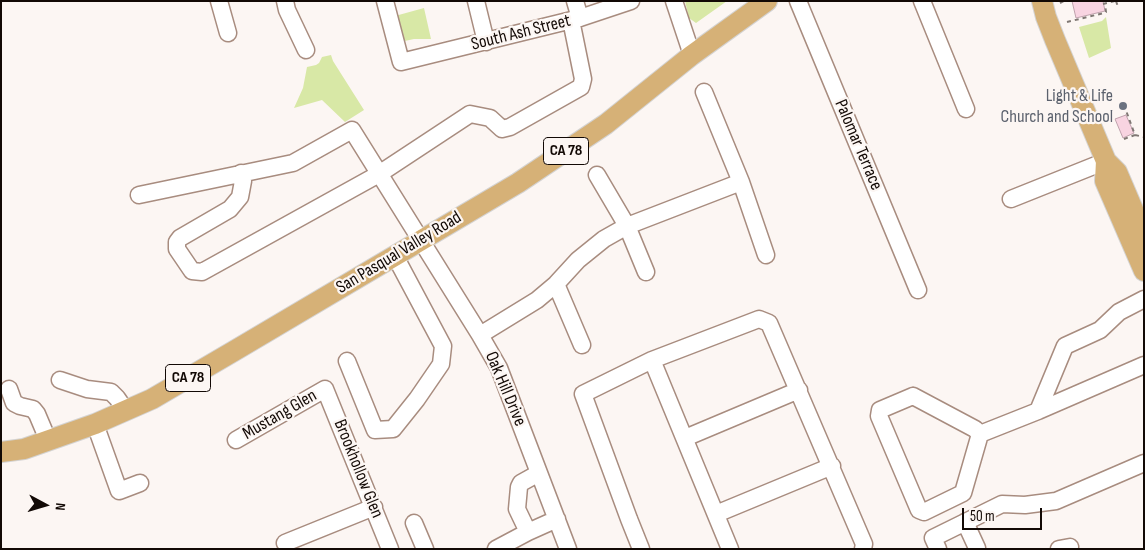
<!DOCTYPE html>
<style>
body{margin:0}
#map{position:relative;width:1145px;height:550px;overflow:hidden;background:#fcf6f3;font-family:"Sofia Sans Condensed",sans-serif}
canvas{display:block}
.frame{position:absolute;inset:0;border:2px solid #120905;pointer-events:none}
.north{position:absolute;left:20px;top:480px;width:50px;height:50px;-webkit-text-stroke:4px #fcf6f3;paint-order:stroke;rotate:96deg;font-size:14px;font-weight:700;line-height:20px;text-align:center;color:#120905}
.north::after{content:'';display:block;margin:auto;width:18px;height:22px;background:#120905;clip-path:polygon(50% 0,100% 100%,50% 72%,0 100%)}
.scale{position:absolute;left:962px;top:508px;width:80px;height:22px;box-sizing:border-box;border:2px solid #120905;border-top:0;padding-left:6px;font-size:15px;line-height:18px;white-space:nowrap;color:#120905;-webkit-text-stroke:4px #fcf6f3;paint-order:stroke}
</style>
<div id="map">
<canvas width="1145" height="550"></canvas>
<div class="frame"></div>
<div class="north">N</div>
<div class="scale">50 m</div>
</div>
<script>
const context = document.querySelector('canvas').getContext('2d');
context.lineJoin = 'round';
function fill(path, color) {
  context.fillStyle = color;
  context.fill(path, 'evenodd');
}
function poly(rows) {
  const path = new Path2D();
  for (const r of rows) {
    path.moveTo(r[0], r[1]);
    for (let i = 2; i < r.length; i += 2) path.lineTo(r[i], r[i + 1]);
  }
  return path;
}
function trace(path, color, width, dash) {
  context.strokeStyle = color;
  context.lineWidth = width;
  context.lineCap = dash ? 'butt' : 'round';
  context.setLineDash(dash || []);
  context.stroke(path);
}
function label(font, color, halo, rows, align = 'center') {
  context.font = font + ' "Sofia Sans Condensed",sans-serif';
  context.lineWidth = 4.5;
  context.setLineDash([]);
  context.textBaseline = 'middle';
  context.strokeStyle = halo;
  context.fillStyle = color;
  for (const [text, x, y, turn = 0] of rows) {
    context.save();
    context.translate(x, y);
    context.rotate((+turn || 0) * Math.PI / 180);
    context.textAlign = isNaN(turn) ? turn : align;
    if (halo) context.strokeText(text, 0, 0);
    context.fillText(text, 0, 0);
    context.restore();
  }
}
fill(poly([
 [685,1,727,1,696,23,689,18],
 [424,8,431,39,414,39,400,42,395,16],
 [1106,17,1111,48,1089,58,1079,27,1102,21],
 [331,55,333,61,364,110,345,122,322,100,294,108,303,88,307,67,316,65,319,63,322,57]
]), '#d8e8a6');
const building = poly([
 [1072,1,1103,1,1105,11,1076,18,1072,1],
 [1126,115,1134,133,1123,138,1115,119,1126,115]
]);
fill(building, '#f8d4e1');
trace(building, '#bfa1ac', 1);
const minor = poly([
 [219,1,228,33],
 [285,1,287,10,306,50],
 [385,1,401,62,580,18,631,1],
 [476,1,486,42],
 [575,1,580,18],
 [674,1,692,55],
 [798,1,918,290],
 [922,1,966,109],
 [704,92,741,182,766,255],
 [241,173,243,181,240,197,230,209,180,238,177,242,177,249,192,271,202,272,379,174,470,114,490,118,502,129,510,127,581,87,583,79,571,20],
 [597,175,627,226,646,272],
 [139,195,293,163,352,130,480,335,499,368,568,549],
 [1011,199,1106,161],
 [556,284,582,345],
 [480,335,537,300,556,284,578,260,604,239,627,226,741,182],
 [652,360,730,549],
 [347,361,375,430,393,429,417,399,441,364,443,346,395,256],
 [60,380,87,389,111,392,117,398,126,411],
 [9,389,14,403,20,406,33,409,37,414,48,440],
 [913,396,975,429,980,434,963,493,924,512,919,510,879,416,880,410,913,396],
 [1038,411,1065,346,1100,330,1119,312,1144,299],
 [95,424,119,491,140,483],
 [980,434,1038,411,1144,365],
 [685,438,799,390],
 [236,440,325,389,390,549],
 [716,514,832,466],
 [965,522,977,548],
 [414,523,425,549],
 [528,532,517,509,519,487,521,483,539,473],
 [285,543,374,507],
 [496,549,528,532,557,519],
 [641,549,629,519,583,394,652,360,759,319,769,323,864,544,863,549],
 [938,549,933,538,1002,504,1025,505,1056,501,1144,463],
 [1059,549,1070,547]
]);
const major = poly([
 [1042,1,1046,17,1055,40,1106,161,1117,172,1144,235],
 [1106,161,1105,181,1144,271],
 [1,452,24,449,95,424,152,399,234,351,518,183,606,124,692,55,767,1]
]);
trace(minor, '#a88c7f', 19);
trace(major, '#d4d3d2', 22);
trace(poly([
 [1116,1,1118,7],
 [1060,3,1064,1],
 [1103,4,1115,1],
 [1067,22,1104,13,1106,12,1105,4],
 [1124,105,1135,135,1144,137],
 [1124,139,1135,135]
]), '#807874', 2, [4, 4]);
trace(minor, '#fff', 16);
trace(major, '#d6b177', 20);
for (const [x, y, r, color] of [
 [1123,106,5,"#6b7280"]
]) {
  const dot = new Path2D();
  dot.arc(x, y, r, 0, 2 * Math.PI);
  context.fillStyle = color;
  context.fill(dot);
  trace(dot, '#fcf6f3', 2);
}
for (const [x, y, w] of [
 [566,151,45],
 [188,378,45]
]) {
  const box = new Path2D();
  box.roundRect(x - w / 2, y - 13.5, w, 27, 4);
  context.fillStyle = '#fcf6f3';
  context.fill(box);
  trace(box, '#120905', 1);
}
label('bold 16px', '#120905', null, [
 ["CA 78",566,151],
 ["CA 78",188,378]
]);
label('18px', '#120905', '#fcf6f3', [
 ["South Ash Street",521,33,-14],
 ["Palomar Terrace",858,145,67],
 ["San Pasqual Valley Road",399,253,-31],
 ["Oak Hill Drive",505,389,67],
 ["Mustang Glen",280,415,-30],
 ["Brookhollow Glen",358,469,68]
]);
label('18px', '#5b616d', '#fcf6f3', [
 ["Light & Life",1113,96],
 ["Church and School",1113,117]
], 'right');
</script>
